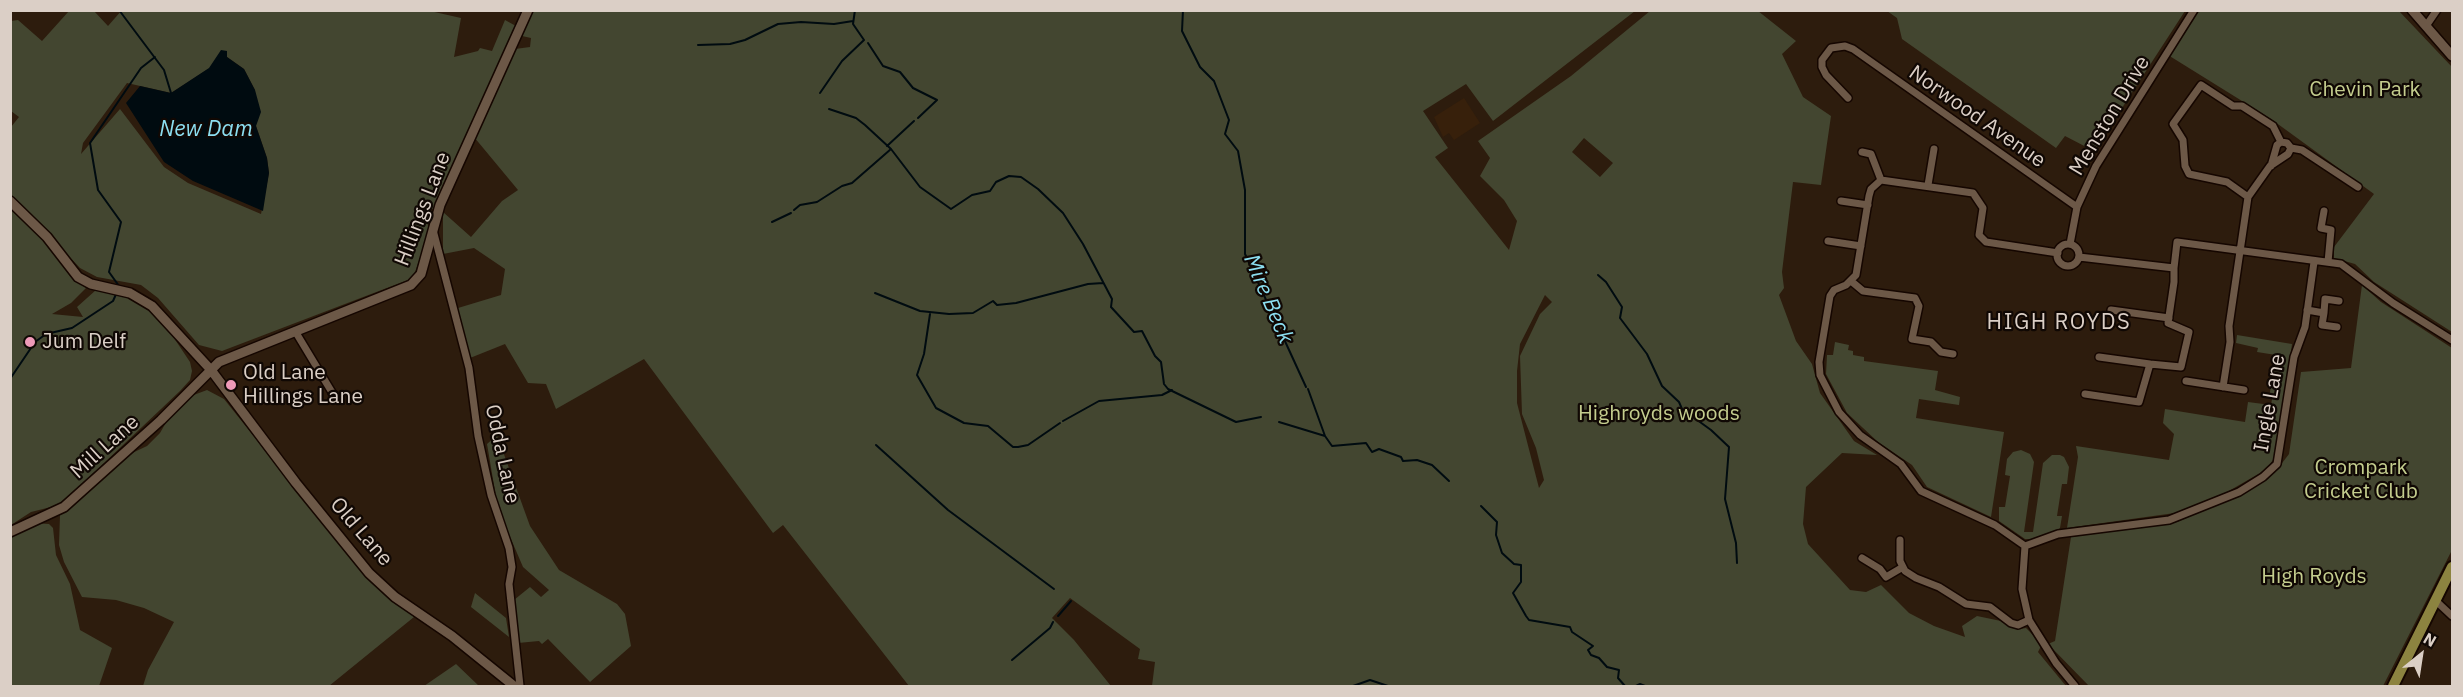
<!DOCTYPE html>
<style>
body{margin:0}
#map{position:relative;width:2463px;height:697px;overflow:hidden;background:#2d1c0d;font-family:"IBM Plex Sans",sans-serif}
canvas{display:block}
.frame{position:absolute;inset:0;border:12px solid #dbcfc6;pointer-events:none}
.north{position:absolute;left:2391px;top:625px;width:60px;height:60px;-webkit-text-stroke:4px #100804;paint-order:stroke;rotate:30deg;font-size:16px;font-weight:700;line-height:24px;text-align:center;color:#dbcfc6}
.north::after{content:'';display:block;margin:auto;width:21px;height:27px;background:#dbcfc6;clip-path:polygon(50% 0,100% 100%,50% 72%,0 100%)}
</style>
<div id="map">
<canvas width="2463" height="697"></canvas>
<div class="frame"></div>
<div class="north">N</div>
</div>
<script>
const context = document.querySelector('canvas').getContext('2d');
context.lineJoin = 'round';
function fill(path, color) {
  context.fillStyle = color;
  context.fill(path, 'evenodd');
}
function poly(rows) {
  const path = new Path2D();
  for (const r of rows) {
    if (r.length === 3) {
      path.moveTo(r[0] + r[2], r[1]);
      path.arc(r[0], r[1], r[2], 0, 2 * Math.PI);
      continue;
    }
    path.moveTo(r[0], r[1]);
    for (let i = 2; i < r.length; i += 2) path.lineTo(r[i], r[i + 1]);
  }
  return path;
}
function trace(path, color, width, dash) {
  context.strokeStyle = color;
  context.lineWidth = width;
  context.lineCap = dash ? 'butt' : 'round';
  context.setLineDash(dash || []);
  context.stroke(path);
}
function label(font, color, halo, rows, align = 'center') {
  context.font = font + ' "IBM Plex Sans",sans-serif';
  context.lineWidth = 4.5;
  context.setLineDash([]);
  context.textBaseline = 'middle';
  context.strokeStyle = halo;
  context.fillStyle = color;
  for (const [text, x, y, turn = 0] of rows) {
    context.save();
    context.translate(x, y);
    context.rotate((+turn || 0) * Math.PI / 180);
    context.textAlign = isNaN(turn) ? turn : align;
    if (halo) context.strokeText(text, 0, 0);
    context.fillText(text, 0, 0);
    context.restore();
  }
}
fill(poly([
 [1464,98,1480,123,1454,140,1449,133,1443,137,1434,117]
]), '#37200b');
fill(poly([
 [122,10,430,11,461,18,454,57,478,51,480,48,492,51,505,20,516,26,433,209,425,208,429,232,413,278,222,351,199,345,158,298,141,285,97,277,80,268,11,196,11,127,19,117,11,111,11,21,18,20,42,41,69,11,94,11,108,26],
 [227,57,244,69,255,90,256,126,267,158,269,173,261,214,188,183,164,167,120,109,81,154,83,143,127,83,171,93],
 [533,11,1635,11,1493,121,1466,84,1423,111,1448,148,1435,157,1509,250,1517,221,1504,200,1480,176,1490,158,1478,141,1571,76,1650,11,1758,11,1796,41,1782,54,1803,97,1831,116,1821,185,1793,182,1782,272,1784,288,1779,295,1796,341,1812,364,1820,393,1854,441,1877,455,1842,453,1806,487,1803,524,1808,544,1850,590,1866,592,1881,585,1909,613,1934,626,1965,637,1962,626,1977,616,2001,621,2020,629,2026,628,2042,644,2038,652,2066,686,1152,686,1155,662,1138,659,1140,649,1070,598,1052,618,1074,640,1111,686,909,686,783,525,773,533,644,359,556,409,546,384,528,383,505,344,470,358,458,308,501,295,505,269,474,248,443,254,443,212,471,237,502,201,518,190,474,137,515,49,530,47,531,38,522,36],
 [1584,138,1613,163,1600,177,1572,152],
 [1545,295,1552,302,1540,314,1520,356,1522,414,1536,448,1544,480,1539,488,1517,403,1517,371,1520,344],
 [1887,11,2185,11,2094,151,2065,136,2056,148,1902,39,1897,18],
 [2197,11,2399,11,2452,67,2452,332,2374,282,2355,264,2334,258,2334,247,2374,194,2271,119,2168,55],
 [10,208,48,245,70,276,86,288,71,303,52,314,83,317,77,307,96,290,130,296,149,309,170,332,190,362,192,371,190,380,180,391,65,500,55,506,31,512,11,525],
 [2362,285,2381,302,2452,348,2452,550,2383,686,2089,686,2048,644,2055,641,2071,537,2177,522,2246,491,2276,471,2289,454,2301,372,2351,368],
 [2237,335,2292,344,2278,452,2267,469,2222,495,2182,512,2067,528,2078,457,2076,446,2169,460,2174,434,2163,423,2165,409,2245,422,2248,402,2271,405,2272,399,2269,398,2276,355,2257,352,2258,348,2236,343],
 [1835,342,1849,345,1848,350,1853,351,1853,355,1864,357,1864,361,1938,371,1935,390,1960,397,1959,405,1919,399,1916,418,2004,432,1991,517,1927,487,1912,465,1878,442,1847,413,1826,374,1827,355,1833,355],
 [207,390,224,399,360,569,414,617,329,686,143,686,148,670,174,622,144,608,116,600,82,597,64,562,59,545,60,515,130,454,147,446,160,433,168,419,191,396],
 [497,435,530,526,559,570,617,604,625,614,631,646,590,682,548,639,542,644,539,641,518,643,514,600,530,587,541,597,549,590,523,567,498,509,487,444],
 [2021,450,2030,454,2034,462,2024,532,2033,532,2043,463,2052,455,2060,455,2064,457,2069,467,2067,484,2062,484,2057,516,2062,516,2060,528,2056,532,2034,539,2025,539,1999,521,1999,507,2005,507,2010,476,2005,475,2007,459,2013,452],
 [33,523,49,524,53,528,56,555,70,584,80,630,112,648,99,686,11,686,10,536],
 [475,593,506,618,509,637,471,607],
 [456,664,479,686,424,686]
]), '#434630');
fill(poly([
 [221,50,227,51,227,57,244,69,255,90,261,112,256,126,267,158,269,173,263,211,193,181,164,162,126,103,140,86,171,93,209,68]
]), '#000b10');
trace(poly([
 [119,10,164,70,171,93],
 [855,10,853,24,864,40],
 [1183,10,1182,31,1200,67,1214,81,1229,120,1225,134,1238,151,1245,190,1245,254,1306,387],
 [868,43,883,66,900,72,913,88,937,100,918,118],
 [698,45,730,44,745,40,778,24,801,22,834,24,853,21],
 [820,93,842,61,864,40],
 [829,109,856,118,865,125,891,149,920,187,951,209,972,195,990,191,996,182,1009,176,1021,177,1038,189,1063,213,1083,244,1112,299,1111,307,1134,332,1142,331,1155,356,1161,362,1164,384,1168,389,1236,422,1261,417],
 [887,146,914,121],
 [794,210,800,205,817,202,842,186,852,183,891,149],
 [772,222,791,213],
 [1598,275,1606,282,1622,307,1620,318,1647,354,1662,386,1679,402,1682,409,1711,430,1729,447,1725,499,1736,543,1737,563],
 [119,286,109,272,121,222,98,190,90,143,141,68,155,57],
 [875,293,920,311,949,314,973,313,993,301,997,305,1016,303,1088,284,1103,283],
 [930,314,924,354,917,375,936,408,964,423,988,426,1013,447,1018,447,1028,445,1060,423],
 [10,379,35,342,46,334,72,328,113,301,117,292],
 [1308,389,1325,436,1332,446,1366,443,1372,452,1379,449,1401,457,1403,461,1417,460,1432,465,1449,481],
 [1063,421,1099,401,1162,395,1172,390],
 [1279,422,1325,436],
 [876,445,948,510,1054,589],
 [1481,506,1497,522,1496,535,1502,553,1514,564,1521,565,1521,582,1513,593,1526,616,1529,620,1570,627,1572,632,1593,646,1588,650,1591,655,1599,658,1607,667,1619,670,1618,678,1625,686],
 [1058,616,1071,601],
 [1012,660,1050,628,1053,622],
 [1353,686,1370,680,1388,686],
 [1636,686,1640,684,1645,686]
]), '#000b10', 2);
const minor = poly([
 [2426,26,2437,10],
 [1848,98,1826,75,1822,67,1822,60,1831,48,1845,46,1853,49,2077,207],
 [2291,148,2302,150,2358,187],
 [1862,152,1871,154,1881,180],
 [1928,185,1934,149],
 [2248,197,2227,182,2189,174,2185,166,2183,140,2173,124,2201,85,2233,106,2242,106,2273,126,2281,142],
 [1841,201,1868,205],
 [2324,211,2321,228,2331,230,2328,262],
 [433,230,469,368,478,436,491,495,509,548,512,567,509,584,520,686],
 [1828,241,1861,246],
 [2070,244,2077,207,2096,166,2194,10],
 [2068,255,11],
 [2079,257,2174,268,2177,242,2341,264,2393,303,2452,340],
 [1851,281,1863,291,1915,298,1919,306,1912,339,1931,342,1941,352,1953,354],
 [2111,310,2169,318],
 [2307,310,2324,313,2325,299,2339,301],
 [2324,313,2322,325,2337,327],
 [295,331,333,394],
 [2099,357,2150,364],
 [2186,381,2244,390],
 [2223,387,2230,342,2229,326,2248,197,2270,166,2288,154,2291,148,2287,143,2281,142,2277,145,2271,166],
 [2085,394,2139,402,2150,364,2181,367,2189,332,2168,323,2174,282,2174,268],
 [1900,540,1900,561,1905,571,1916,578,1939,587,1966,604,1990,607,2011,623,2018,625,2029,620],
 [2025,546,1995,525,1921,491,1901,464,1860,435,1839,412,1820,375,1819,362,1830,296,1834,290,1846,285,1856,275,1869,196,1871,189,1881,180,1973,193,1983,208,1979,235,1986,242,2058,253],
 [2025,546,2058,534,2169,520,2239,492,2263,477,2277,464,2294,357,2305,327,2314,262],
 [2025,546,2022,589,2029,620,2056,663,2075,686],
 [1862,558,1880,569,1886,577,1903,567],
 [2436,601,2452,616]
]);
const tertiary = poly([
 [2412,10,2452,56],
 [10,201,47,237,78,277,91,284,130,293,152,306,211,370,296,483,369,573,395,597,452,636,514,686],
 [10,532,64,507,161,420,219,362,411,285,421,274,440,205,528,10]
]);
const primary = poly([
 [2393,686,2452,567]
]);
trace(minor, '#150600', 10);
trace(tertiary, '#150600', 12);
trace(primary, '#150600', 14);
trace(minor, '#6c5847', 7);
trace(tertiary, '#6c5847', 9);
trace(primary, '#8c8340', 10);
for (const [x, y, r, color] of [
 [30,342,6,"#ef9ab8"],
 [231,385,6,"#ef9ab8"]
]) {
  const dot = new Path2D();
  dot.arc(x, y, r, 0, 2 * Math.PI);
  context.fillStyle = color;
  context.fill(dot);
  trace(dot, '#100804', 2);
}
label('21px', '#c4cd8e', '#100804', [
 ["Chevin Park",2365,90],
 ["Highroyds woods",1659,414],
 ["Crompark",2361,468],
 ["Cricket Club",2361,492],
 ["High Royds",2314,577]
]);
label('21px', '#dbcfc6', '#100804', [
 ["Menston Drive",2110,116,-59],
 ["Norwood Avenue",1977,117,35],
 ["Hillings Lane",423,209,-69],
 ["Ingle Lane",2270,403,-80],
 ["Mill Lane",105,447,-42],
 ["Odda Lane",502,454,78],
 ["Old Lane",361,532,49]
]);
label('21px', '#dbcfc6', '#100804', [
 ["Jum Delf",42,342],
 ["Old Lane",243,373],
 ["Hillings Lane",243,397]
], 'left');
label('italic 22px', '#8cdef0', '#100804', [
 ["New Dam",206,130],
 ["Mire Beck",1268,299,67]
]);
context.letterSpacing = '1.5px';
label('22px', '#dbcfc6', '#100804', [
 ["HIGH ROYDS",2059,323]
]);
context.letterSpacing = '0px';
</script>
